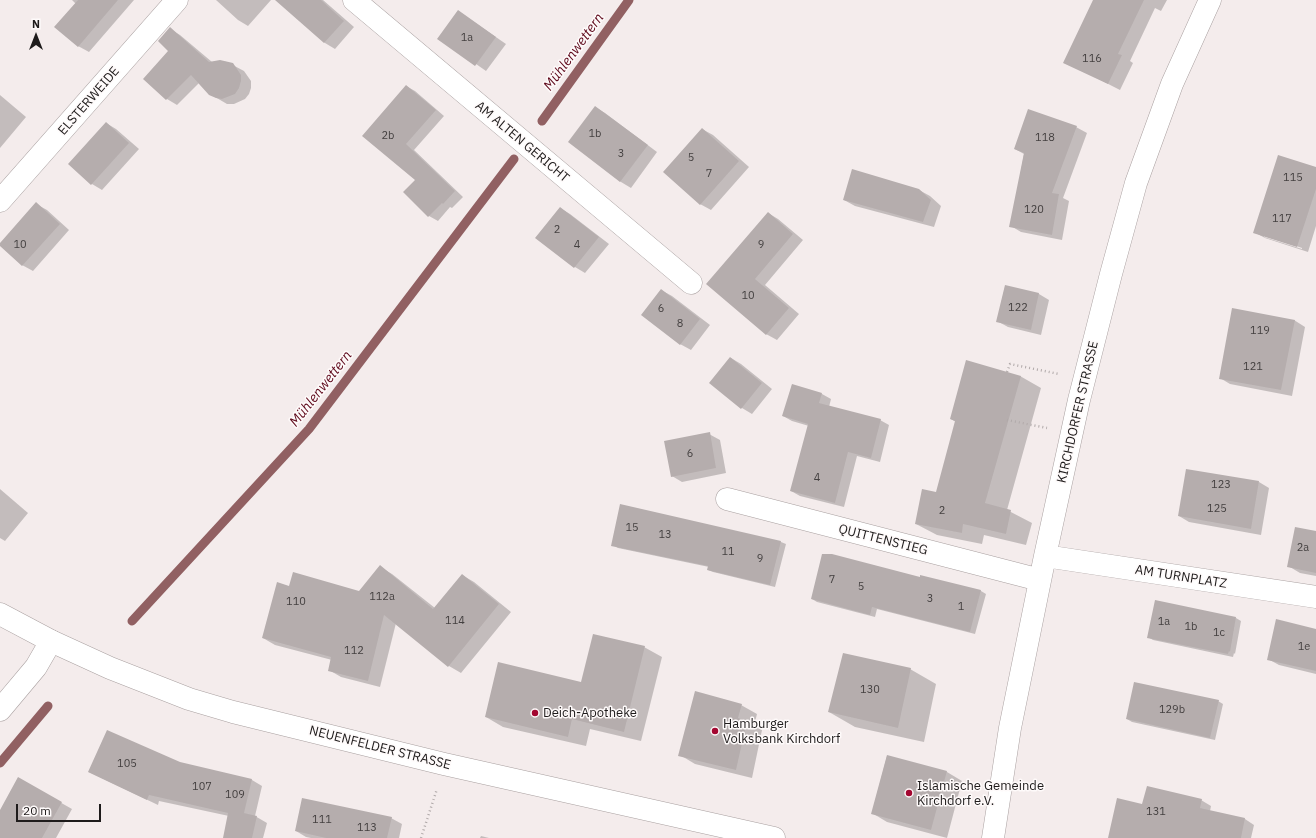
<!DOCTYPE html>
<meta charset="utf-8">
<style>
body{margin:0}
#map{position:relative;width:1316px;height:838px;overflow:hidden;background:#f4ecec;font-family:"IBM Plex Sans",sans-serif}
canvas{display:block}
.north{position:absolute;left:16px;top:16px;width:40px;height:40px;-webkit-text-stroke:3px #fefafa;paint-order:stroke;rotate:0deg;font-size:11px;font-weight:700;line-height:16px;text-align:center;color:#1e1b1b}
.north::after{content:'';display:block;margin:auto;width:14px;height:18px;background:#1e1b1b;clip-path:polygon(50% 0,100% 100%,50% 72%,0 100%)}
.scale{position:absolute;left:16px;top:804px;width:85px;height:18px;box-sizing:border-box;border:2px solid #1e1b1b;border-top:0;padding-left:5px;font-size:12px;line-height:14px;white-space:nowrap;color:#1e1b1b;-webkit-text-stroke:3px #fefafa;paint-order:stroke}
</style>
<div id="map">
<canvas width="1316" height="838"></canvas>
<div class="north">N</div>
<div class="scale">20 m</div>
</div>
<script>
const context = document.querySelector('canvas').getContext('2d');
context.lineJoin = 'round';
function fill(path, color) {
  context.fillStyle = color;
  context.fill(path, 'evenodd');
}
function poly(rows) {
  const path = new Path2D();
  for (const r of rows) {
    path.moveTo(r[0], r[1]);
    for (let i = 2; i < r.length; i += 2) path.lineTo(r[i], r[i + 1]);
  }
  return path;
}
function trace(path, color, width, dash) {
  context.strokeStyle = color;
  context.lineWidth = width;
  context.lineCap = dash ? 'butt' : 'round';
  context.setLineDash(dash || []);
  context.stroke(path);
}
function label(font, color, halo, rows, align = 'center') {
  context.font = font + ' "IBM Plex Sans",sans-serif';
  context.lineWidth = 3;
  context.setLineDash([]);
  context.textBaseline = 'middle';
  context.strokeStyle = halo;
  context.fillStyle = color;
  for (const [text, x, y, turn = 0] of rows) {
    context.save();
    context.translate(x, y);
    context.rotate((+turn || 0) * Math.PI / 180);
    context.textAlign = isNaN(turn) ? turn : align;
    if (halo) context.strokeText(text, 0, 0);
    context.fillText(text, 0, 0);
    context.restore();
  }
}
fill(poly([
 [72,0,134,0,89,52,78,46,76,4],
 [216,0,271,0,248,26,238,20],
 [307,0,323,0,354,27,335,49,325,43,293,15],
 [1094,0,1167,0,1161,11,1155,8,1130,61,1133,63,1120,90,1065,62],
 [458,11,506,44,486,71,439,38],
 [170,29,180,35,212,62,220,61,227,62,244,71,251,81,251,88,249,94,245,99,234,104,227,104,210,94,199,83,177,105,167,99],
 [406,86,415,91,444,116,414,150,463,197,452,208,450,207,438,221,429,216,416,180,364,136],
 [0,95,26,117,0,148],
 [595,107,605,113,657,152,631,188,621,182,569,142],
 [106,123,116,129,139,149,102,190,92,184,69,164],
 [1076,127,1087,133,1063,198,1069,201,1062,240,1021,232,1011,226,1024,154,1015,149],
 [702,129,713,135,749,167,711,210,700,204],
 [1316,168,1316,226,1308,252,1265,238,1254,232],
 [1264,235,1302,248,1302,249,1264,237],
 [919,190,930,196,941,206,934,227,855,206,844,200],
 [36,204,47,210,69,230,33,271,22,265,0,244],
 [560,208,570,214,609,244,585,273,575,267,536,238],
 [768,213,778,219,803,240,765,285,799,314,777,340,766,334,707,284],
 [1005,287,1039,294,1049,300,1041,335,1008,327,997,321],
 [661,290,672,296,710,325,691,350,680,344],
 [1294,320,1305,327,1292,396,1230,384,1220,378],
 [731,358,741,364,772,389,752,414,742,408],
 [1020,376,1041,388,1007,510,1032,523,1026,545,984,535,982,544,937,535,916,524,937,493,956,422,951,419],
 [792,385,822,394,831,399,829,407,880,420,889,425,880,462,857,456,844,507,800,496,791,491,809,426,792,421,783,416],
 [709,434,720,440,726,473,682,482,672,476],
 [1259,482,1269,488,1261,535,1189,522,1179,516],
 [0,489,28,513,5,541,0,538],
 [1316,532,1316,576,1300,573,1290,567],
 [781,542,786,544,775,587,713,572,708,570,709,567,618,548,613,545],
 [380,567,392,574,435,608,462,575,474,582,511,612,461,673,449,666,396,623,380,687,341,677,329,670,332,660,275,645,263,638,290,587,360,592],
 [921,578,981,591,986,594,975,634,877,609,875,617,817,602,812,599],
 [1236,618,1241,621,1235,654,1234,653,1233,657,1153,640,1148,637],
 [1316,630,1316,674,1279,665,1268,659],
 [644,647,662,657,641,741,590,729,586,746,503,727,486,717,582,683],
 [910,669,936,684,924,742,855,727,829,712],
 [1218,701,1223,704,1215,740,1132,722,1127,719],
 [741,705,757,714,754,726,762,730,752,778,695,764,680,755],
 [887,756,947,772,962,781,947,838,887,822,872,813],
 [179,763,252,780,262,786,255,816,267,823,263,838,224,838,229,816,159,801,158,805,89,772],
 [19,779,72,809,56,838,0,838,0,812],
 [1201,800,1211,806,1210,811,1245,819,1254,825,1251,838,1109,838,1143,805],
 [391,818,402,824,399,838,311,838,306,837,296,831],
 [481,836,489,838,480,838]
]), '#0003');
trace(poly([
 [542,121,629,0],
 [132,621,309,429,514,159],
 [0,763,48,706]
]), '#916062', 9);
fill(poly([
 [78,0,118,0,78,47,54,27],
 [275,0,321,0,344,21,324,43],
 [1093,0,1144,0,1118,54,1122,55,1108,84,1063,63],
 [458,10,496,37,475,66,437,39],
 [170,27,209,62,220,60,233,63,241,75,241,81,239,88,235,94,222,99,216,98,209,95,191,75,166,100,143,79,168,51,158,41],
 [406,85,436,110,406,144,455,191,443,204,442,203,428,217,403,192,415,180,362,136],
 [595,106,648,145,620,182,568,142],
 [1028,109,1077,126,1052,193,1059,194,1052,235,1009,227,1024,153,1014,149],
 [106,122,129,143,91,185,68,164],
 [702,128,739,161,700,205,663,172],
 [1278,155,1316,167,1316,189,1297,247,1253,233],
 [852,169,919,189,931,200,923,222,843,200],
 [36,202,60,224,22,266,0,246,0,243],
 [560,207,599,237,574,268,535,238],
 [768,212,793,234,755,279,789,308,766,335,706,284],
 [1005,285,1039,293,1031,330,996,322],
 [661,289,700,319,680,345,641,315],
 [1232,308,1295,320,1281,390,1219,379],
 [730,357,762,383,741,409,709,383],
 [966,360,1021,376,985,503,1011,510,1006,534,963,524,962,533,915,524,922,489,936,492,955,421,950,419],
 [792,384,822,393,819,403,881,419,871,458,848,452,835,503,790,491,808,424,782,416],
 [710,432,716,468,671,477,664,441],
 [1186,469,1259,481,1251,529,1178,516],
 [620,504,781,541,770,585,707,570,708,566,611,546],
 [1295,527,1316,531,1316,573,1287,567],
 [822,554,832,554,920,577,920,575,981,590,970,632,872,607,870,615,811,599],
 [380,565,433,609,462,574,499,604,448,667,384,615,368,681,328,671,331,657,262,638,277,582,289,586,293,572,359,591],
 [1155,600,1236,617,1230,652,1229,651,1228,654,1147,638],
 [1276,619,1316,629,1316,671,1267,660],
 [593,634,645,646,624,732,572,719,568,737,485,717,498,662,581,682],
 [843,653,911,668,898,728,828,712],
 [1134,682,1219,700,1210,738,1126,719],
 [695,691,742,704,738,718,747,721,736,770,678,756],
 [107,730,180,762,252,779,244,813,257,816,252,838,223,838,228,813,149,795,147,800,88,772],
 [887,755,947,771,931,830,871,814],
 [18,777,62,802,42,838,0,838,0,810],
 [1147,786,1202,799,1200,808,1245,818,1241,838,1108,838,1117,798,1142,804],
 [302,798,392,817,387,838,326,838,295,831]
]), '#b5adad');
const minor = poly([
 [354,0,691,283],
 [0,201,177,0],
 [727,499,1040,580],
 [1045,556,1316,597],
 [0,710,36,667,51,641],
 [993,838,1010,728,1045,556,1079,400,1111,274,1136,183,1172,84,1210,0]
]);
const major = poly([
 [0,614,51,641,110,668,189,699,233,712,444,764,774,838]
]);
trace(minor, '#a9a0a0', 23);
trace(major, '#a9a0a0', 23);
trace(poly([
 [1007,372,1010,364,1059,374],
 [1007,420,1047,428],
 [421,838,437,789]
]), '#b0a9a9', 2.5, [1, 3]);
trace(minor, '#fff', 22);
trace(major, '#fff', 22);
for (const [x, y, r, color] of [
 [535,713,4,"#a30630"],
 [715,731,4,"#a30630"],
 [909,793,4,"#a30630"]
]) {
  const dot = new Path2D();
  dot.arc(x, y, r, 0, 2 * Math.PI);
  context.fillStyle = color;
  context.fill(dot);
  trace(dot, '#fefafa', 1.5);
}
label('11px', '#444040', null, [
 ["1a",467,38],
 ["116",1092,59],
 ["1b",595,134],
 ["2b",388,136],
 ["118",1045,138],
 ["3",621,154],
 ["5",691,158],
 ["7",709,174],
 ["115",1293,178],
 ["120",1034,210],
 ["117",1282,219],
 ["2",557,230],
 ["10",20,245],
 ["4",577,245],
 ["9",761,245],
 ["10",748,296],
 ["122",1018,308],
 ["6",661,309],
 ["8",680,324],
 ["119",1260,331],
 ["121",1253,367],
 ["6",690,454],
 ["4",817,478],
 ["123",1221,485],
 ["125",1217,509],
 ["2",942,511],
 ["15",632,528],
 ["13",665,535],
 ["2a",1303,548],
 ["11",728,552],
 ["9",760,559],
 ["7",832,580],
 ["5",861,587],
 ["112a",382,597],
 ["3",930,599],
 ["110",296,602],
 ["1",961,607],
 ["114",455,621],
 ["1a",1164,622],
 ["1b",1191,627],
 ["1c",1219,633],
 ["1e",1304,647],
 ["112",354,651],
 ["130",870,690],
 ["129b",1172,710],
 ["105",127,764],
 ["107",202,787],
 ["109",235,795],
 ["131",1156,812],
 ["111",322,820],
 ["113",367,828]
]);
label('13px', '#1e1b1b', '#fefafa', [
 ["ELSTERWEIDE",89,101,-49],
 ["AM ALTEN GERICHT",522,142,40],
 ["KIRCHDORFER STRASSE",1078,412,-77],
 ["QUITTENSTIEG",883,540,14],
 ["AM TURNPLATZ",1181,577,9],
 ["NEUENFELDER STRASSE",380,748,14]
]);
label('13px', '#1e1b1b', '#fefafa', [
 ["Deich-Apotheke",543,713],
 ["Hamburger",723,724],
 ["Volksbank Kirchdorf",723,739],
 ["Islamische Gemeinde",917,786],
 ["Kirchdorf e.V.",917,801]
], 'left');
label('italic 14px', '#5e081a', '#fefafa', [
 ["Mühlenwettern",574,52,-54],
 ["Mühlenwettern",321,389,-52]
]);
</script>
